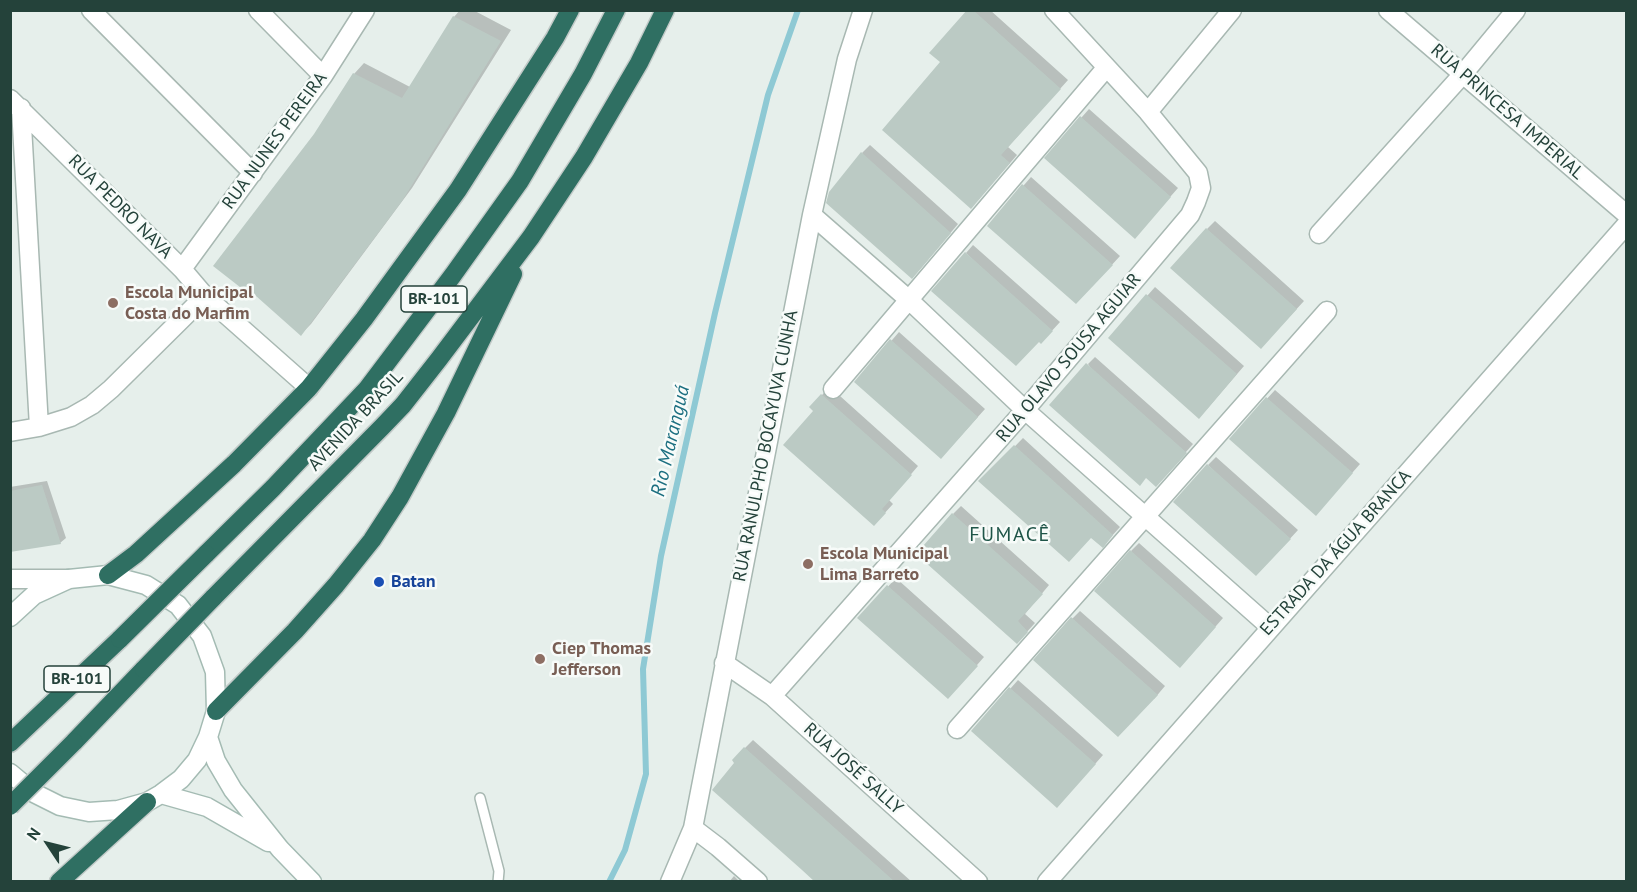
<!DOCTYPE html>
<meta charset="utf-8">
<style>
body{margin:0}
#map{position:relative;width:1637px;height:892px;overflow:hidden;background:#e6efeb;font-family:"PT Sans",sans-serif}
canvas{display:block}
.frame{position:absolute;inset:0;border:12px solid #24423a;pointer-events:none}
.north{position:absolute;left:18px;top:814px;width:60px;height:60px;-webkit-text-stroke:4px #f7fbf9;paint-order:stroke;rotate:305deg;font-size:16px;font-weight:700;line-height:24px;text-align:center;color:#24423a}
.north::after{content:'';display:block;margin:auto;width:21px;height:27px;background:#24423a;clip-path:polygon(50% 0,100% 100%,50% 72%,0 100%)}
</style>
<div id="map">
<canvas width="1637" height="892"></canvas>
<div class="frame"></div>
<div class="north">N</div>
</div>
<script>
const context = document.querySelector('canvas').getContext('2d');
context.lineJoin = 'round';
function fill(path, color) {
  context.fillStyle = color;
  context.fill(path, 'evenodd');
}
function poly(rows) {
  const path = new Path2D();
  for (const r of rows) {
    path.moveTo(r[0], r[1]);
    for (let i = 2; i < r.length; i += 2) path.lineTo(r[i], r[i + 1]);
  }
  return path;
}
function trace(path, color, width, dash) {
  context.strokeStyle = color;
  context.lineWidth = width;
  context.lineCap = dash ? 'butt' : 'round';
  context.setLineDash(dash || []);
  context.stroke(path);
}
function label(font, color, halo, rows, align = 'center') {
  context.font = font + ' "PT Sans",sans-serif';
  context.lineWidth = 5;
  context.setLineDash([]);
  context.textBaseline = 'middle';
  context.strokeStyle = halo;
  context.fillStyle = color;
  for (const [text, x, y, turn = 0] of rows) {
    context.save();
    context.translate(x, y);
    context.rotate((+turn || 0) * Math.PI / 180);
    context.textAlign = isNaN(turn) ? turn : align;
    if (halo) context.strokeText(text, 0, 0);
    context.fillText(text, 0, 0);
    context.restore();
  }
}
fill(poly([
 [460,10,473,10,511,30,412,188,311,324,301,334,315,135,354,74,364,63,410,87,454,17],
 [969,10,990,10,1068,80,1008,147,1017,155,979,199,942,62],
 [1089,109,1178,188,1142,229,1046,158],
 [870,145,958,224,920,269,862,153],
 [1031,177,1120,256,1109,268,989,225],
 [1215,221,1304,301,1269,339,1207,229],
 [973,245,1060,322,1049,334,966,253],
 [1155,287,1244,366,1207,409,1110,338],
 [899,332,985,409,949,449,856,382],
 [1095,357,1193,444,1164,477,1088,364],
 [830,387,918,466,889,500,893,504,882,516,815,411,822,395],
 [1275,390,1360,464,1323,506,1231,438],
 [1023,438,1120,527,1110,538,1092,536,981,481],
 [1216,457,1298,530,1287,542,1208,465],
 [47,481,66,538,60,543,10,550,10,487],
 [961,506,1049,585,1025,614,1035,623,1025,634,953,514],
 [1139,543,1223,618,1188,658,1131,551],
 [896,578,984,657,956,689,859,618],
 [1080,611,1165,686,1154,699,1072,619],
 [1018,680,1103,755,1065,798,973,731],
 [753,740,912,882,817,882,736,762,745,748],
 [734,876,740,882,729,882]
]), '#0003');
trace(poly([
 [609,882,625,850,646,774,643,669,661,556,715,313,768,95,798,10]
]), '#8ec9d4', 6);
fill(poly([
 [967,10,973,10,1061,89,1001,155,1010,163,971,209,882,130,940,62,929,53],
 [453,16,501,41,402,201,301,336,247,288,245,291,213,266,314,134,353,73,402,98],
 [1080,116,1171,197,1135,239,1044,158],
 [861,152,951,233,912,279,826,203,829,192],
 [1022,184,1113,265,1076,304,987,226],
 [1206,228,1297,309,1261,349,1170,268],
 [965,252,1053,331,1041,344,1039,342,1016,366,931,291],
 [1146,294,1237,374,1199,419,1108,338],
 [890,339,978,417,941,459,854,382],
 [1086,363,1187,453,1156,487,1146,478,1140,486,1049,405],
 [821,394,912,475,882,509,886,513,874,526,783,445,813,411,809,407],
 [1266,397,1353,473,1316,516,1229,439],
 [1014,445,1113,535,1103,548,1091,538,1069,562,978,481],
 [1207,464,1291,539,1256,576,1173,502],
 [42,485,61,544,10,552,10,491],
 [952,513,1043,594,1018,621,1028,632,1017,644,916,554],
 [1130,550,1216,627,1180,668,1094,591],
 [887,585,978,666,948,699,857,618],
 [1071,617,1158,695,1118,737,1033,660],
 [1009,687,1096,764,1057,808,971,731],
 [744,747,846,838,895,882,815,882,802,870,712,790,734,763,732,760]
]), '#bbcac4');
const service = poly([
 [480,798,499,871,498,882]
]);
const minor = poly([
 [91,10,253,173],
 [258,10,323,76],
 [1388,10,1626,214],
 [10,99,182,269,205,296,309,388],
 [21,108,39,427],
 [1148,112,1232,10],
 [812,215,908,299,1025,410,1270,627],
 [1319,234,1463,74,1516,10],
 [182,269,323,76,365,10],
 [833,389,1106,68],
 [10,432,39,427,71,417,92,405,111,389,205,296],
 [10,579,69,579],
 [724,663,772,696,978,882],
 [772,696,1025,410,1190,215,1196,202,1201,188,1198,173,1148,112,1054,10],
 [957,729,1327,311],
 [693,828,718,847,758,882],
 [670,882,693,828,812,215,847,59,863,10]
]);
const tertiary = poly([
 [1047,882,1626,225]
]);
const secondary = poly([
 [10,617,34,595,69,579,108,575,146,585,178,605,202,636,215,672,216,711,208,737,197,760,181,779,161,794,147,802,118,810,89,812,60,806,34,793,10,773],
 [208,737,216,761,233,790,280,849,312,882],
 [161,794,207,807,268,842]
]);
const motorway = poly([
 [206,554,273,488,367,389,453,275,520,181,583,74,616,10],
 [108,575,136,554,234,464,309,388,364,319,458,190,555,38,570,10],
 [213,598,382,427,403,405,439,359,531,237,584,157,639,63,665,10],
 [216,711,295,631,336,585,372,540,400,497,446,413,513,274],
 [74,742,144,669],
 [10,743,120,639],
 [59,882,147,802]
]);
trace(service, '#a8b8b2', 12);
trace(minor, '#a8b8b2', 21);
trace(tertiary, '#a8b8b2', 21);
trace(secondary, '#a4bbb3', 21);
trace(motorway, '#c2cac8', 21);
trace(service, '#fff', 9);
trace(minor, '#fff', 18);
trace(tertiary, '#fff', 18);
trace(secondary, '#fff', 18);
trace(motorway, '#2f6f62', 18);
const motorwayBridge = poly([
 [120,639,206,554],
 [144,669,213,598],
 [10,806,74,742]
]);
trace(motorwayBridge, '#c2cac8', 21, []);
trace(motorwayBridge, '#2f6f62', 18);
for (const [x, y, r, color] of [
 [113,303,6,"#8d6e63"],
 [808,564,6,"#8d6e63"],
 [379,582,6,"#1a4fb4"],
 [540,659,6,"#8d6e63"]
]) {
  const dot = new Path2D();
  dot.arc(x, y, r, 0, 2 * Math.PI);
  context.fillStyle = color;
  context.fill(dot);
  trace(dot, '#f7fbf9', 2);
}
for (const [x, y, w] of [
 [434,299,66],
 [77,679,66]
]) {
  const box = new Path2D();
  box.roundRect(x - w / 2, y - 13, w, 26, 4.5);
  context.fillStyle = '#f7fbf9';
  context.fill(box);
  trace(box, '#24423a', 1.5);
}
label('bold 16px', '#24423a', null, [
 ["BR-101",434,299],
 ["BR-101",77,679]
]);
label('18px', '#24423a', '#f7fbf9', [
 ["RUA PRINCESA IMPERIAL",1507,112,41],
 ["RUA NUNES PEREIRA",275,141,-54],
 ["RUA PEDRO NAVA",120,207,45],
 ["RUA OLAVO SOUSA AGUIAR",1069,358,-50],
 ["AVENIDA BRASIL",356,421,-47],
 ["RUA RANULPHO BOCAYUVA CUNHA",766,446,-79],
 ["ESTRADA DA ÁGUA BRANCA",1336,553,-48],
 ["RUA JOSÉ SALLY",853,769,42]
]);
label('bold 18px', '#785e54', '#f7fbf9', [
 ["Escola Municipal",125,293],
 ["Costa do Marfim",125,314],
 ["Escola Municipal",820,554],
 ["Lima Barreto",820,575],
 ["Ciep Thomas",552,649],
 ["Jefferson",552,670]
], 'left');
label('bold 18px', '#164399', '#f7fbf9', [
 ["Batan",391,582]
], 'left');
label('italic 20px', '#1c6f80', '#f7fbf9', [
 ["Rio Maranguá",671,441,-77]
]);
context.letterSpacing = '1.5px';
label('20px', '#1f5548', '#f7fbf9', [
 ["FUMACÊ",1010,535]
]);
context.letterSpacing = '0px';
</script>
